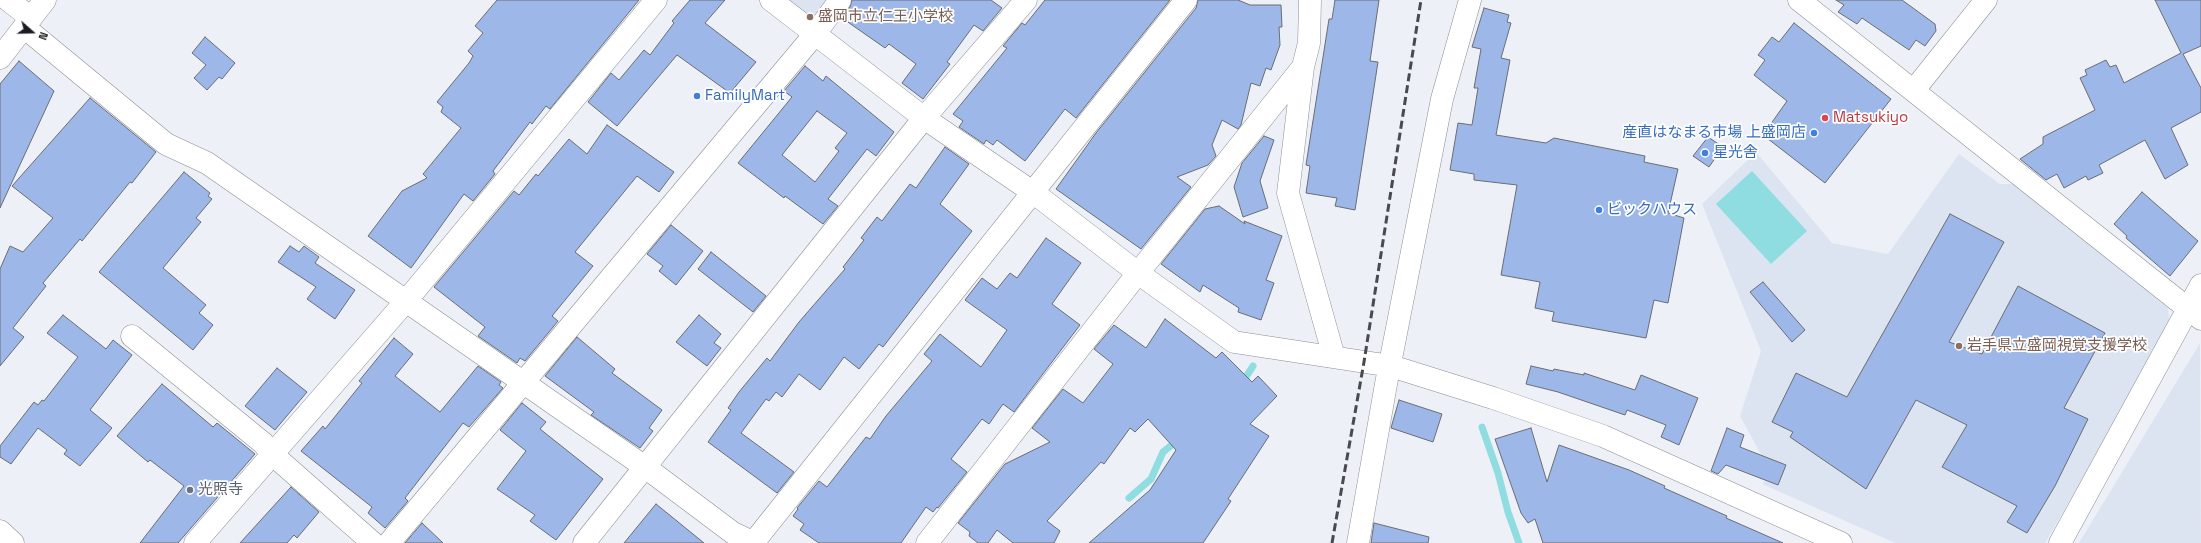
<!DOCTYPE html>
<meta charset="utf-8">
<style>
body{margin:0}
#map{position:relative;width:2201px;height:543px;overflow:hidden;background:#edf1f7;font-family:"Space Grotesk",sans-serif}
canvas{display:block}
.north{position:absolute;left:12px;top:12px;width:40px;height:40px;-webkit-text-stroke:3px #fefefe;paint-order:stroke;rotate:110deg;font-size:11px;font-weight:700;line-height:16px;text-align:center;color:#1b1c1f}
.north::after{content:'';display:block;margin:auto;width:14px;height:18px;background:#1b1c1f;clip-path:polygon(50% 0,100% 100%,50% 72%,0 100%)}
</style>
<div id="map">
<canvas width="2201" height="543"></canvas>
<div class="north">N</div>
</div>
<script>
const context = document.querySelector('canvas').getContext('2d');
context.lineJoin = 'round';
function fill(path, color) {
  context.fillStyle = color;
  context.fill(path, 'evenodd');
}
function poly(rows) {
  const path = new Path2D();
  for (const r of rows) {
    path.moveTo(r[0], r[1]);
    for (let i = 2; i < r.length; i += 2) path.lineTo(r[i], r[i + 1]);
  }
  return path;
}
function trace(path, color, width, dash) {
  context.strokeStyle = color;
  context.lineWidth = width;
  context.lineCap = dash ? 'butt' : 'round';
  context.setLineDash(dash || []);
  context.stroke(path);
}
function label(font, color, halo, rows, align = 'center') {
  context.font = font + ' "Space Grotesk","Noto Sans JP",sans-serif';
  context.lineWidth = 3.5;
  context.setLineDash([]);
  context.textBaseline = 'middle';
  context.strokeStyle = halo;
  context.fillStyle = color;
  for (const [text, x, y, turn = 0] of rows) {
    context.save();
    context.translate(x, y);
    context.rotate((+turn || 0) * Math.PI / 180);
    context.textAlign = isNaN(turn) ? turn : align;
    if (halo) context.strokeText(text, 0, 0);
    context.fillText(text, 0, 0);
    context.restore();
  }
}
fill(poly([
 [771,0,840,0,815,34],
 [1756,152,1832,243,1888,254,1959,154,2000,184,2016,184,2168,308,2169,320,2163,341,2045,543,1895,543,1762,484,1771,473,1740,416,1761,351,1702,204],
 [2200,343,2201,543,2079,543]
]), '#dde4f1');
fill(poly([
 [1752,171,1807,231,1771,264,1716,204]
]), '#8fdde0');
trace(poly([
 [1242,383,1253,366],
 [1482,427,1498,473,1508,512,1519,543],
 [1129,498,1151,479,1163,452,1178,440]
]), '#8fdde0', 7);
const building = poly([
 [497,0,639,0,550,109,546,106,532,124,530,122,493,171,495,174,473,201,464,194,411,268,368,236,402,191,427,178,423,174,461,128,441,112,443,107,437,102,469,63,473,56,468,51,483,33,475,26,497,0],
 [690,0,725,0,705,23,756,62,730,93,677,55,617,126,588,102,611,73,619,80,644,50,650,55,674,23,672,21,690,0],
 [852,0,991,0,1002,8,983,31,974,25,947,62,950,64,923,99,902,83,916,64,889,44,885,48,842,18,850,7,852,0],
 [1045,0,1170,0,1076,118,1065,109,1025,161,997,140,993,145,986,140,984,144,959,127,963,121,953,114,1007,48,1003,46,1022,23,1025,25,1045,0],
 [1198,0,1238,0,1250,5,1281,5,1282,27,1279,27,1280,45,1271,70,1266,68,1260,86,1251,83,1241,125,1238,129,1222,120,1212,145,1216,156,1208,165,1177,177,1191,187,1141,249,1056,189,1096,133,1196,8,1198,0],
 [1335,0,1379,0,1370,61,1378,62,1355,210,1335,206,1337,198,1306,193,1310,166,1306,165,1329,19,1332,19,1335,0],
 [1836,0,1902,0,1935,24,1936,31,1925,46,1916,40,1909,50,1862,18,1857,24,1838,12,1844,5,1836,0],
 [2155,0,2201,0,2201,46,2183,54,2201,88,2201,112,2171,128,2188,165,2165,179,2145,140,2099,165,2103,173,2088,180,2086,176,2064,188,2057,174,2046,180,2020,159,2043,144,2043,137,2095,110,2080,78,2087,75,2085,70,2106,60,2110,67,2116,65,2124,83,2181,53,2155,0],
 [1484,8,1509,15,1507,22,1511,23,1501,58,1510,60,1496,135,1546,143,1554,138,1645,156,1644,162,1678,169,1668,213,1684,218,1668,303,1654,300,1646,338,1552,321,1554,312,1535,308,1540,282,1501,275,1517,185,1474,180,1474,174,1450,170,1458,123,1472,125,1478,88,1474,88,1481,49,1472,47,1484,8],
 [1794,23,1891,99,1825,183,1763,135,1787,101,1754,75,1765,60,1758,55,1772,37,1779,42,1794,23],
 [205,37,235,63,222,79,219,77,207,90,194,78,206,65,192,53,205,37],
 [19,61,54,91,0,208,0,84,19,61],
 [805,66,823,81,826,76,894,132,876,156,867,149,828,199,838,206,823,224,785,196,784,198,738,163,792,97,784,91,805,66],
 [817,111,847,133,835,148,839,151,815,182,782,155,817,111],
 [90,98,156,152,132,183,130,182,82,241,80,239,43,283,46,286,13,328,24,337,0,366,0,269,10,246,23,252,53,218,12,186,90,98],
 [607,125,674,172,659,192,637,176,575,252,593,266,552,316,558,321,525,361,520,358,517,363,478,336,485,327,434,287,514,191,519,195,536,174,538,176,569,139,587,154,607,125],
 [1264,136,1274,140,1260,181,1268,208,1243,217,1234,187,1242,163,1264,136],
 [1708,137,1723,147,1709,167,1693,156,1708,137],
 [945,147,969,164,940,204,972,231,883,347,879,344,859,369,844,357,820,390,799,374,782,397,776,392,769,401,766,399,741,433,794,472,777,493,708,442,731,410,728,408,739,392,767,358,770,361,799,322,845,269,843,267,864,240,861,238,877,217,882,221,910,184,916,188,945,147],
 [184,172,210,193,208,196,212,199,196,218,201,222,163,268,206,305,199,313,213,325,193,350,99,272,184,172],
 [2142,192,2198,241,2170,276,2126,238,2127,236,2114,224,2142,192],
 [1219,206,1245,224,1244,221,1282,236,1266,280,1274,283,1261,320,1238,312,1239,308,1203,285,1200,292,1161,264,1205,209,1219,206],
 [1950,214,2004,242,1949,342,1982,354,2018,286,2105,333,2064,408,2088,419,2055,486,2027,533,2007,522,2017,506,1942,467,1967,425,1916,400,1866,489,1790,437,1793,432,1772,422,1796,373,1847,397,1950,214],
 [671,225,703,251,676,285,659,271,663,266,647,254,671,225],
 [1046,238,1081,263,1052,304,1080,325,1014,412,1003,404,989,424,982,419,951,459,967,472,938,508,937,507,933,512,926,507,901,543,819,543,800,530,804,524,793,516,798,509,797,508,819,481,827,487,866,437,870,439,886,416,932,361,924,354,940,334,981,367,1007,330,965,300,982,278,997,289,1010,273,1017,278,1046,238],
 [290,246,299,252,304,246,319,257,315,263,355,290,335,319,307,299,316,287,278,262,290,246],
 [711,252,766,296,753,312,698,269,711,252],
 [1763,282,1805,330,1792,342,1750,292,1763,282],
 [63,315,106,349,113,340,132,355,90,410,112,428,80,466,64,454,67,450,38,428,11,464,0,457,0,446,34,402,38,405,42,400,44,401,78,357,47,333,63,315],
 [699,315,721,334,714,343,721,348,707,366,676,342,699,315],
 [1165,319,1216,358,1222,352,1252,382,1258,376,1277,396,1250,424,1269,436,1228,499,1231,501,1203,543,1089,543,1150,490,1176,450,1148,419,1135,432,1130,428,1104,464,1101,462,1047,521,1060,531,1054,543,1013,543,997,530,988,543,978,543,969,536,970,532,958,523,1005,464,1050,442,1032,428,1063,389,1083,403,1113,364,1094,349,1114,325,1146,348,1165,319],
 [577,337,615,369,612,373,662,410,649,428,653,431,640,448,591,415,594,412,545,376,577,337],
 [394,338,413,354,395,376,440,412,478,366,501,382,499,385,503,388,469,427,463,423,405,498,408,501,385,528,368,513,372,507,301,451,323,426,325,429,362,383,359,381,394,338],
 [1531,366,1553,371,1554,369,1584,375,1584,373,1635,390,1641,375,1698,398,1679,445,1661,437,1666,425,1627,410,1625,415,1558,392,1526,384,1531,366],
 [277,368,307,392,275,430,245,406,277,368],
 [162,384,213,427,217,423,255,454,178,543,140,543,184,486,150,460,148,462,117,436,162,384],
 [1399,400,1442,414,1433,442,1391,428,1399,400],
 [522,403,546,422,540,429,603,479,556,540,530,521,535,515,497,489,526,451,500,430,522,403],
 [1531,428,1547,482,1559,445,1629,470,1665,486,1664,488,1727,516,1726,518,1783,543,1543,543,1535,519,1528,523,1521,513,1495,439,1531,428],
 [1727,428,1744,435,1740,447,1786,465,1778,485,1726,465,1718,474,1711,471,1727,428],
 [291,487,319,512,297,538,294,535,287,543,240,543,291,487],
 [656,504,704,543,624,543,656,504],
 [422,523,443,543,405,543,422,523],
 [1374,523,1429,537,1428,543,1371,543,1374,523]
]);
fill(building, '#9cb7e8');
trace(building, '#6a6d72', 1);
const street = poly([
 [8,0,31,18],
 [771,0,924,118,1034,193,1138,273,1234,342,1391,366,1493,398,1603,436,1841,543],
 [1310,0,1309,43,1303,67,1288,193,1334,357],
 [1799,0,2201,319],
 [24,27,166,144,207,163,645,467,733,533,754,543],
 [0,58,45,0],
 [1914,90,1986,0],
 [132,336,263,443,272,454,373,543],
 [195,543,406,301,656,0],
 [389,543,815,34,840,0],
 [584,543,924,118,1026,0],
 [753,543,1186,0],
 [927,543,1138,273,1303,67],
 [1358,543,1386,384,1442,99,1470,0],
 [2060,543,2201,285]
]);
const secondary = poly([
 [0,531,13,543]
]);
trace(street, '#8b8e94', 23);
trace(secondary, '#8b8e94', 23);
trace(street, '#fff', 22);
trace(secondary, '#fff', 22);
trace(poly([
 [1332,543,1364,362,1421,0]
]), '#484a4d', 3, [8, 4]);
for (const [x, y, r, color] of [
 [810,17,4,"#8d6e63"],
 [697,96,4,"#3f7fe0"],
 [1825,118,4,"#e0444e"],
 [1814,133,4,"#3f7fe0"],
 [1705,153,4,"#3f7fe0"],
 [1599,210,4,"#3f7fe0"],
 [1959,346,4,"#8d6e63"],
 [190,490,4,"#6b7280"]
]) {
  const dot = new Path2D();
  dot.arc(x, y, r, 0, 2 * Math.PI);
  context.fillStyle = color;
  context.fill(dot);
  trace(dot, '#fefefe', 1.5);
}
label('15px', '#785e54', '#fefefe', [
 ["盛岡市立仁王小学校",818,17],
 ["岩手県立盛岡視覚支援学校",1967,346]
], 'left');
label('15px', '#366cbe', '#fefefe', [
 ["FamilyMart",705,96],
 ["産直はなまる市場 上盛岡店",1806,133,"right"],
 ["星光舎",1713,153],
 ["ビックハウス",1607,210]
], 'left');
label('15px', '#be3a42', '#fefefe', [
 ["Matsukiyo",1833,118]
], 'left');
label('15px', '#5b616d', '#fefefe', [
 ["光照寺",198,490]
], 'left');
</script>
